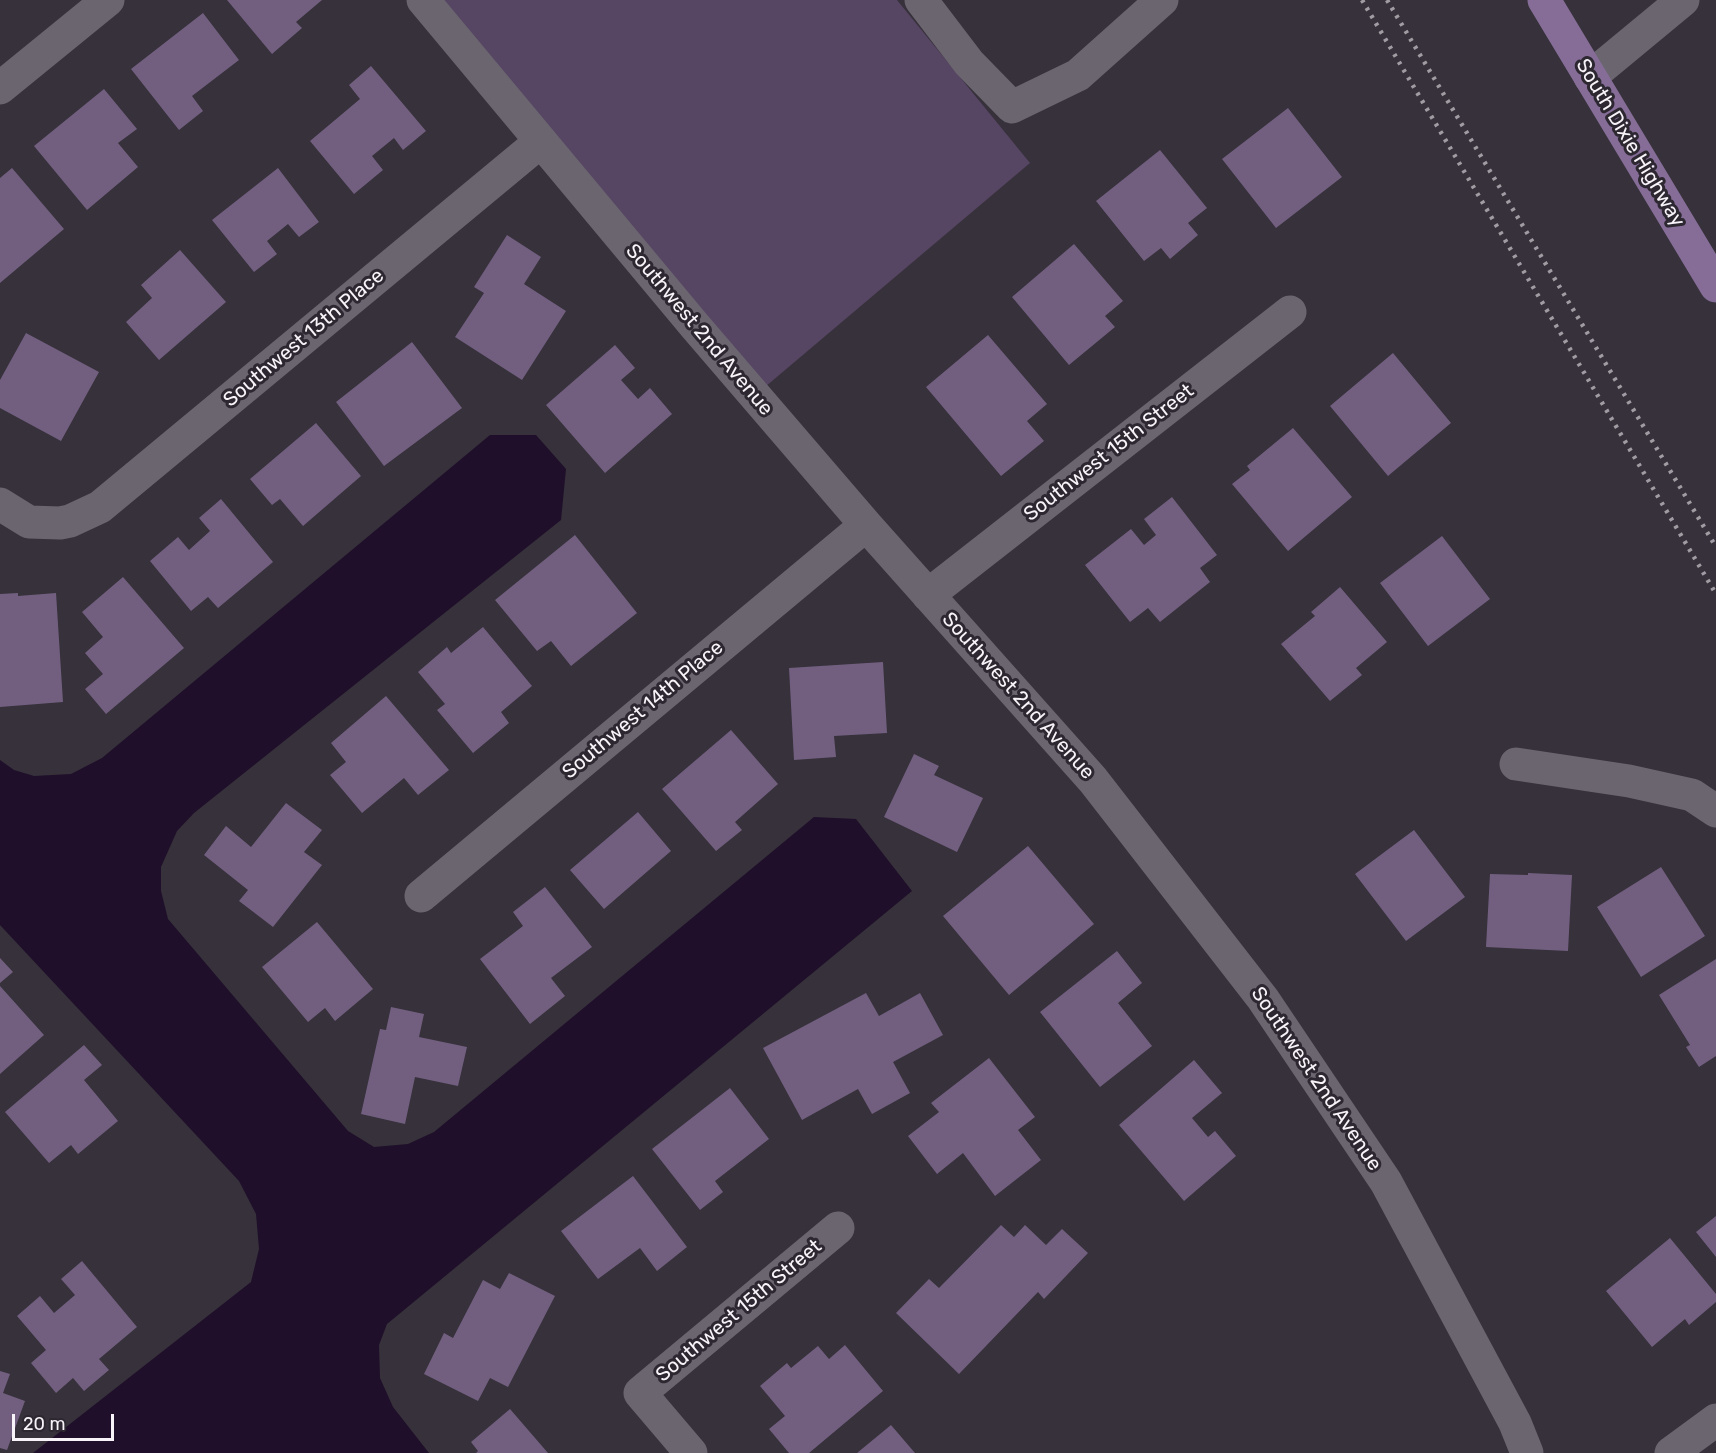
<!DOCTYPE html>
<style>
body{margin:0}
#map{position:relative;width:1716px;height:1453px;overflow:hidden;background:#36313a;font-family:Rubik,sans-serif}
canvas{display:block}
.scale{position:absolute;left:12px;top:1414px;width:102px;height:27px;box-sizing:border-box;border:3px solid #f7f3f9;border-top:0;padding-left:8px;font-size:18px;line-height:21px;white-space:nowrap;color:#f7f3f9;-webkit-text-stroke:4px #2c2730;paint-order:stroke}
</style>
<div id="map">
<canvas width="1716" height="1453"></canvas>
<div class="scale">20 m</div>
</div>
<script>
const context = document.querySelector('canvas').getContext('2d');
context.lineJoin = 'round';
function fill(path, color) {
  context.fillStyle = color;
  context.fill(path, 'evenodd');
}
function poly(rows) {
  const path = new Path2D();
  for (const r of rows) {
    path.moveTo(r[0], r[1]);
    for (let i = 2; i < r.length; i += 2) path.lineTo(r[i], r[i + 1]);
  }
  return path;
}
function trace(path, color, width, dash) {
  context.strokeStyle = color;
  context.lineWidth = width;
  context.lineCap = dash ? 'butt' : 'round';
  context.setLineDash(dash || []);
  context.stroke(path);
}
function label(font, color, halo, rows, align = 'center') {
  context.font = font + ' Rubik,sans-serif';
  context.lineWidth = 6;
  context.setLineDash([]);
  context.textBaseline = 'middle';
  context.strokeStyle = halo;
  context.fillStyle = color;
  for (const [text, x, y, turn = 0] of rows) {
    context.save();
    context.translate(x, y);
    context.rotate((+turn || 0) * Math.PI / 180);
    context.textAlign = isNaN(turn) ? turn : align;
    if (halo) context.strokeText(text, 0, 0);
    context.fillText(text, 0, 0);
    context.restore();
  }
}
fill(poly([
 [441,0,897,0,1030,163,765,387]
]), '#564563');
fill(poly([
 [490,435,536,435,566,469,561,520,194,813,177,831,161,867,161,891,168,919,348,1131,374,1147,408,1144,434,1132,814,817,856,819,912,891,387,1324,379,1345,380,1378,393,1407,429,1453,33,1453,251,1282,259,1249,256,1214,239,1181,0,925,0,760,14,770,34,776,71,774,102,758]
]), '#1f0f2a');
fill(poly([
 [227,0,322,0,296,22,302,28,272,54],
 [203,13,239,60,192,96,203,111,179,130,131,69],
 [371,66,426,131,403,150,394,138,372,156,383,170,354,194,310,141,360,99,349,85],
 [104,89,137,129,118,143,138,167,87,210,34,146],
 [1288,108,1342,177,1276,228,1222,159],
 [1160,150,1207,208,1188,223,1198,235,1170,259,1161,248,1144,261,1096,201],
 [12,168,64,229,0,283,0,178],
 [278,168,319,222,299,237,288,224,267,241,277,254,254,272,212,220],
 [507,235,541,257,524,284,566,311,522,380,455,337,484,293,474,287],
 [1074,244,1123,301,1105,316,1115,327,1069,365,1012,297],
 [180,250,226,302,159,360,126,322,152,298,141,285],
 [26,333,99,372,61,441,0,408,0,380],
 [988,335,1047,404,1027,421,1044,441,1001,476,926,387],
 [412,342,462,408,384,466,336,402],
 [615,345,635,368,621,380,638,399,650,388,672,414,605,473,546,405],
 [1393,353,1451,423,1388,476,1330,406],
 [316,423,361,476,303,526,280,499,272,505,250,479],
 [1293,428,1352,497,1288,551,1232,484,1250,470,1247,466],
 [1172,497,1217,555,1200,568,1210,582,1160,622,1148,608,1130,622,1085,565,1131,529,1144,545,1156,535,1144,519],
 [221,499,273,562,218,608,208,597,191,611,150,561,178,537,189,550,210,531,199,518],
 [575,535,637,613,571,666,551,641,537,651,495,600],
 [1442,536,1490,599,1428,646,1380,583],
 [123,577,184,648,106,714,85,689,103,674,85,653,103,637,82,612],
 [1340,587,1387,642,1356,668,1362,675,1330,701,1281,644,1315,616,1311,612],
 [18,593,18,596,56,593,63,702,0,707,0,594],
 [483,627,532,686,501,712,509,723,473,753,437,710,445,704,418,672,447,647,451,653],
 [883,662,887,733,834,736,836,757,794,760,789,668],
 [386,696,449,770,418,795,404,778,362,813,330,775,346,762,331,743],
 [731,730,778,784,735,822,742,830,716,851,662,789],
 [914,754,939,766,934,775,983,798,957,852,884,817],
 [286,803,322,830,304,852,322,865,273,927,239,901,248,890,204,855,226,826,251,847],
 [638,812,671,851,604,909,570,870],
 [1414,830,1465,897,1406,941,1355,874],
 [1028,846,1094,924,1009,995,943,916],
 [1661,867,1705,936,1641,977,1597,907],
 [1528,873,1572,875,1568,951,1486,947,1490,874,1528,875],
 [545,887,592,947,551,978,565,996,530,1024,480,959,523,926,513,912],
 [317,922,373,989,335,1021,325,1008,308,1022,262,967],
 [1117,951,1142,983,1118,1003,1152,1046,1100,1087,1040,1012],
 [0,958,13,972,0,983],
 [1716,959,1716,1056,1699,1067,1686,1047,1690,1045,1659,995],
 [0,986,44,1035,0,1074],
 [866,993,879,1016,920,993,943,1035,893,1062,910,1093,872,1114,858,1089,802,1120,763,1048],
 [391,1007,424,1014,419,1037,467,1047,458,1086,415,1077,405,1124,361,1114,380,1029,386,1030],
 [84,1045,102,1065,84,1080,118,1121,78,1154,71,1145,49,1163,5,1112],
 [989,1058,1035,1117,1018,1130,1041,1160,995,1196,963,1153,937,1174,908,1136,939,1112,931,1103],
 [1194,1060,1222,1093,1192,1118,1208,1137,1215,1131,1236,1156,1184,1201,1119,1125],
 [730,1088,769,1139,715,1181,723,1192,700,1210,652,1149],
 [633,1176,687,1247,657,1271,640,1248,598,1279,561,1231],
 [1716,1216,1716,1257,1696,1232],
 [1001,1225,1014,1237,1025,1225,1046,1245,1062,1229,1088,1253,1044,1299,1038,1292,959,1374,896,1313,929,1279,939,1288],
 [1670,1238,1716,1294,1716,1302,1689,1325,1685,1319,1652,1347,1606,1291],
 [82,1261,137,1327,99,1359,109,1370,84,1391,73,1378,56,1393,31,1363,46,1350,17,1316,40,1296,54,1313,75,1295,61,1279],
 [509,1273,555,1296,508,1387,490,1378,478,1401,424,1374,444,1333,453,1338,483,1280,500,1289],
 [845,1345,883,1391,809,1453,789,1453,769,1429,785,1416,760,1386,787,1363,791,1368,818,1346,829,1359],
 [0,1371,10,1374,3,1393,25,1401,7,1450,0,1448],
 [510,1409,548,1453,476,1453,478,1451,471,1442],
 [891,1425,915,1453,857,1453]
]), '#725f80');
trace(poly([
 [423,0,695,326,866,525,1093,780,1263,999,1386,1182,1515,1423,1527,1453],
 [921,0,969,63,1012,107,1078,75,1162,0],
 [1590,77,1683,0],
 [0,88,108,0],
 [0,504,29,522,60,523,70,521,100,507,540,142],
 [928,595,1290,312],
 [1516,764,1629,781,1692,795,1716,811],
 [421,896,866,525],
 [691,1453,640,1393,838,1228],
 [1671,1453,1716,1420]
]), '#6a656f', 33);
trace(poly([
 [1544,0,1716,286]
]), '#856d97', 33);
trace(poly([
 [1362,0,1716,594],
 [1387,0,1716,547]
]), '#a19ca4', 4.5, [3, 6]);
label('20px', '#f7f3f9', '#2c2730', [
 ["South Dixie Highway",1630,143,59],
 ["Southwest 2nd Avenue",699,330,50],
 ["Southwest 13th Place",304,338,-40],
 ["Southwest 15th Street",1109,453,-38],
 ["Southwest 2nd Avenue",1018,696,48],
 ["Southwest 14th Place",643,710,-40],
 ["Southwest 2nd Avenue",1316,1079,56],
 ["Southwest 15th Street",739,1311,-40]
]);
</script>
